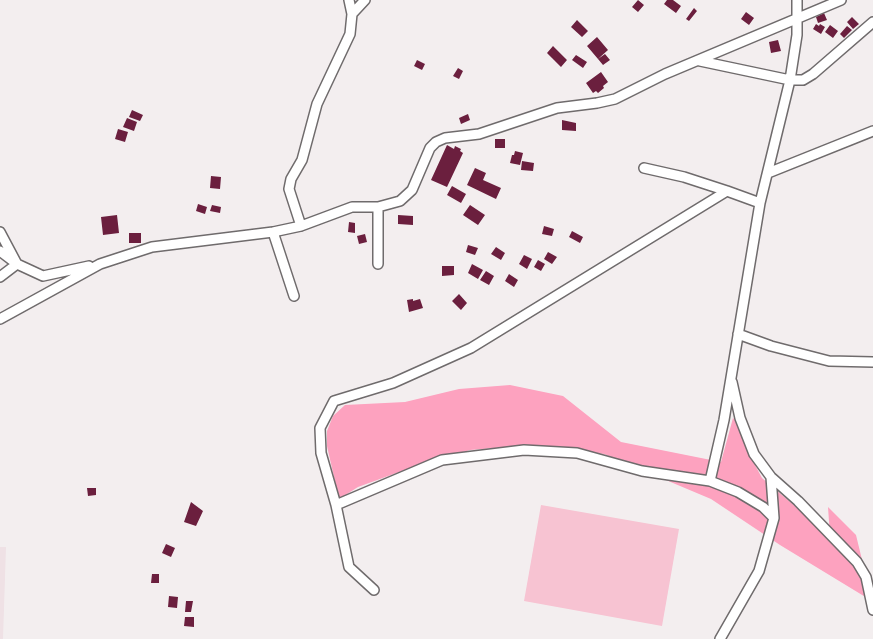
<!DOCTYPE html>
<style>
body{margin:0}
canvas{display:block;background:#f3eeef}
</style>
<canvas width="873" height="639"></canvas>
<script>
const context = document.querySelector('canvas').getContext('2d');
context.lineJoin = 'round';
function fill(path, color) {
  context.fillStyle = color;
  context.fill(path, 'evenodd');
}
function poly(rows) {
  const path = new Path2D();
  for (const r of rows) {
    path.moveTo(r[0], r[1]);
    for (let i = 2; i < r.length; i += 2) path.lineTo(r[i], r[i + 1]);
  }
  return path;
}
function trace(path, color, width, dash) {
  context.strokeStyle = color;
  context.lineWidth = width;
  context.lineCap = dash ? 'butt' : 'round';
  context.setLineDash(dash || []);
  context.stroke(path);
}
fill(poly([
 [0,547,6,547,3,639,0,639]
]), '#efe1e5');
fill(poly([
 [541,505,679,529,662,626,524,601]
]), '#f7c3d2');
fill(poly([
 [510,385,563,396,621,442,721,462,733,418,738,423,748,452,762,478,830,536,828,507,856,535,872,601,780,545,711,499,604,454,531,445,470,450,421,464,358,487,339,499,327,446,327,431,333,416,345,405,405,402,459,389]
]), '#fda2bf');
fill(poly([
 [638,0,644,5,638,12,632,7],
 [667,0,673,0,681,6,676,13,664,4],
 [694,8,697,11,689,21,686,19],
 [746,12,754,18,749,25,741,19],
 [824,13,827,20,818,23,816,17],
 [852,17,859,24,853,29,847,22],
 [577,20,588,31,582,37,571,27],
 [816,24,819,26,820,24,825,27,821,34,813,29],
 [830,25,838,31,833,38,825,32],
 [847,26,852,30,844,38,840,34],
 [597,37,608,50,598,59,587,46],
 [778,40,781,51,771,53,769,42],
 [553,46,567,60,561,67,547,53],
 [605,54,610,60,603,65,598,59],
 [576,55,587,62,583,68,572,60],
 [417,60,425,64,422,70,414,66],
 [458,68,463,71,459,79,453,76],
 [601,72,608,82,603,86,604,88,598,93,596,91,593,93,586,83],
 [132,110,143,115,140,121,129,117],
 [468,114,470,120,461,124,459,118],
 [127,118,137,122,134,131,123,127],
 [562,120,576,123,576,131,562,130],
 [118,129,128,132,125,142,115,139],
 [495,139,505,139,505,148,495,148],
 [447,145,454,149,455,146,461,149,460,151,463,153,447,187,431,180],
 [515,151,523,153,520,165,510,163,512,155,514,155],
 [522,161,534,163,533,171,521,170],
 [475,168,486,173,483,180,501,188,496,199,467,185],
 [211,176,221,177,220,189,210,188],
 [452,186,466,194,461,203,447,195],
 [198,204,207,207,205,214,196,211],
 [212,205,221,207,220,213,210,211],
 [470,205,485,215,478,225,463,215],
 [117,215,119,233,103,235,101,217],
 [398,215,413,216,413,225,398,224],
 [349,222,355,223,355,233,348,232],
 [544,226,554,229,552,236,542,234],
 [572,231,583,237,580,243,569,237],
 [129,233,141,233,141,243,129,243],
 [365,234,367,242,359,244,357,236],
 [468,245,478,248,475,255,466,252],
 [496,247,505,253,501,260,491,254],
 [548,252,557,257,552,264,544,259],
 [524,255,532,259,527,269,519,264],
 [538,260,545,264,541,271,534,267],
 [472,264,483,270,478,279,468,273],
 [442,266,454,266,454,275,442,276],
 [486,271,494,276,489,285,480,280],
 [509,274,518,280,514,287,505,281],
 [459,294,467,303,461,310,452,301],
 [413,299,413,301,420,299,423,308,409,312,407,300],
 [87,488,96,488,96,495,88,496],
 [191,502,203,511,196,526,184,522],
 [166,544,175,548,171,557,162,553],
 [152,574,159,574,159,583,151,583],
 [169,596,178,597,177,608,168,607],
 [186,601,193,601,191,612,185,612],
 [185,617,194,617,194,627,184,626]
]), '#6b1f3e');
const minor = poly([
 [349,0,352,14],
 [700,61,790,80,803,80,813,74,873,22],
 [644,168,684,177,727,191],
 [768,173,873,131],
 [378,207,378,264],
 [301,226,289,189,291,179,302,160,317,104,350,34,352,14,365,0],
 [0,232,17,264,0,277],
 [273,232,294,296],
 [0,251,17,264,43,276,89,266],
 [0,319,100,264,152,247,273,232,301,226,352,207,378,207,400,201,412,190,430,148,436,142,445,138,479,134,557,108,597,103,615,99,665,74,841,0],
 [738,334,771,346,829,361,873,362],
 [732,382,740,418,754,454,771,477,798,501,857,562,866,577,873,610],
 [710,481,724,420,760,203,790,80,797,35,797,0],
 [336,505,442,460,524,450,577,453,642,471,710,481,738,492,763,507,774,518],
 [374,590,349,567,336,505,321,453,320,428,334,401,393,383,471,348,727,191,760,203],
 [720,639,759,571,774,518,771,477]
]);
trace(minor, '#6f6b6c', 12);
trace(minor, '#fff', 9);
</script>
